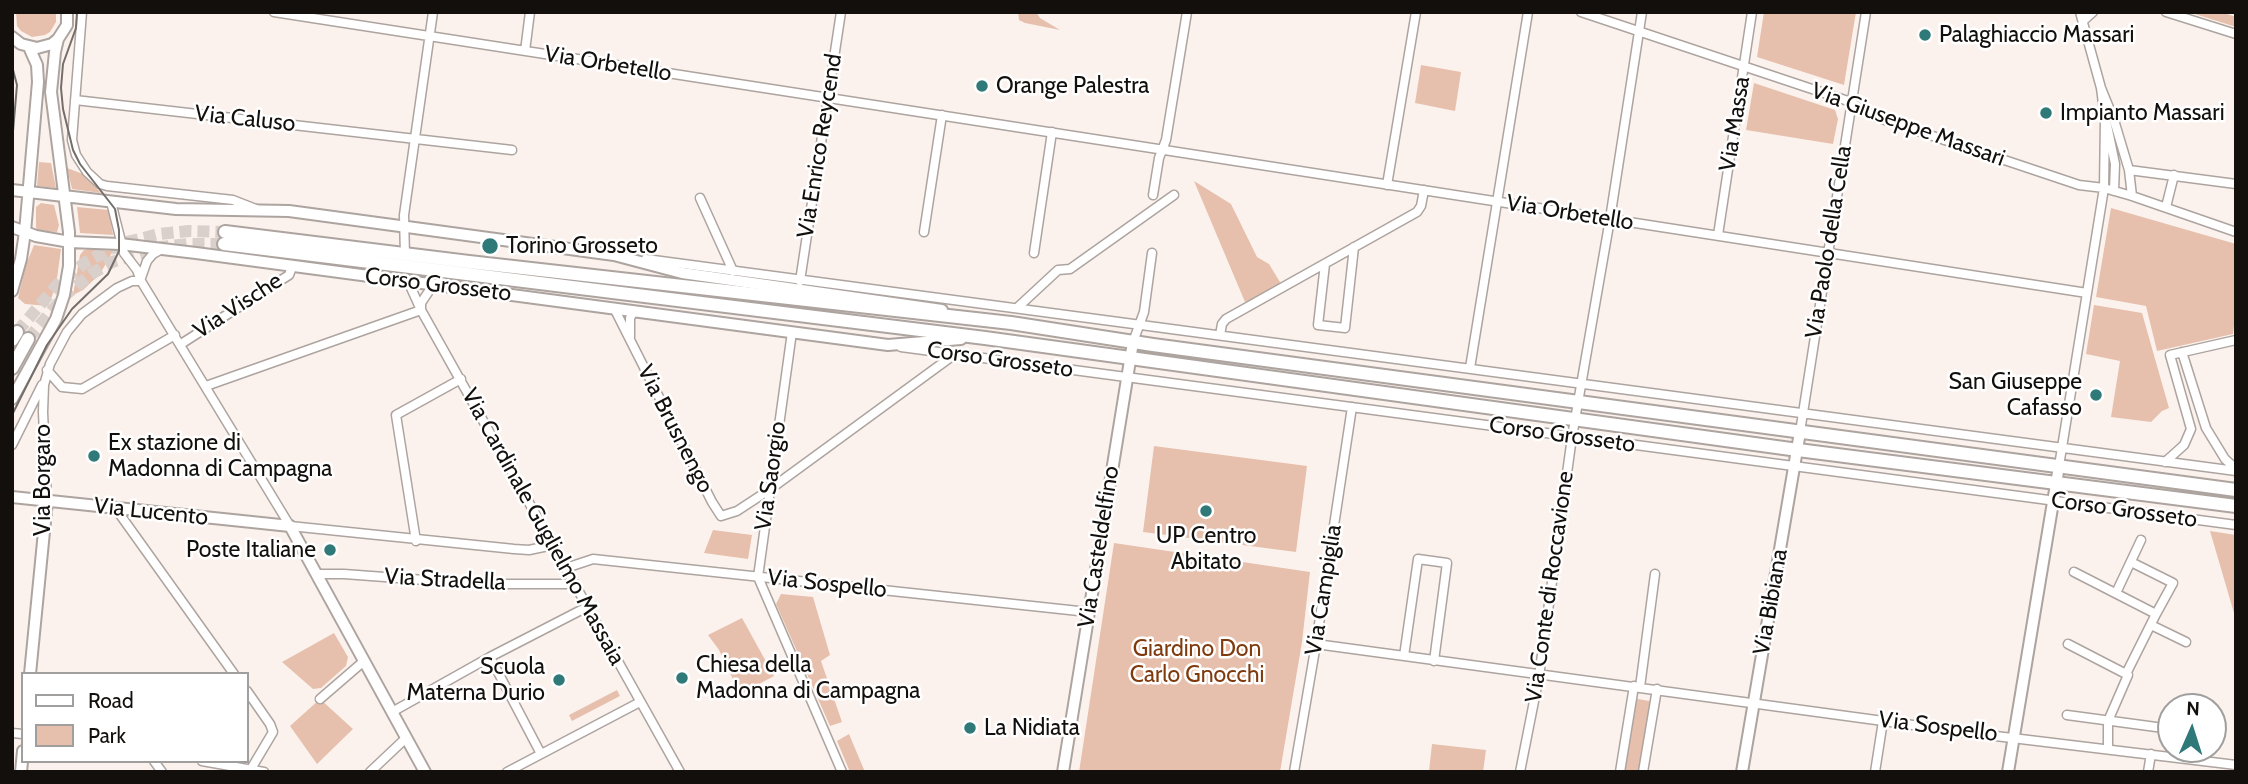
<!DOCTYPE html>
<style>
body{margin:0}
#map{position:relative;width:2248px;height:784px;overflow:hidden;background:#fcf2ed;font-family:Cabin,sans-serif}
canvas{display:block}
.frame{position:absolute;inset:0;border:14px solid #120f0d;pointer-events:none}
.legend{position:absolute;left:21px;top:672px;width:228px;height:91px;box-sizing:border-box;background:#fff;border:2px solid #a09f9e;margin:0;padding:9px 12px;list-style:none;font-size:21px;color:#120f0d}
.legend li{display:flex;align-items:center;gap:14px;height:35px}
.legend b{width:35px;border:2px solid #a09f9e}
.north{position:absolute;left:2157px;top:693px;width:70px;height:70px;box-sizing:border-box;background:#fff;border:2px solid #a09f9e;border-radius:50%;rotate:3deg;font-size:19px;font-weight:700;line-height:28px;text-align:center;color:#120f0d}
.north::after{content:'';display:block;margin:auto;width:24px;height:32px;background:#2f7978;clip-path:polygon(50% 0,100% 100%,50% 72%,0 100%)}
</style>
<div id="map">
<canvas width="2248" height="784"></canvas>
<div class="frame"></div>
<ul class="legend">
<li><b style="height:9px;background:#fff"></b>Road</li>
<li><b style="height:19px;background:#e6c0ad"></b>Park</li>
</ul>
<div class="north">N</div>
</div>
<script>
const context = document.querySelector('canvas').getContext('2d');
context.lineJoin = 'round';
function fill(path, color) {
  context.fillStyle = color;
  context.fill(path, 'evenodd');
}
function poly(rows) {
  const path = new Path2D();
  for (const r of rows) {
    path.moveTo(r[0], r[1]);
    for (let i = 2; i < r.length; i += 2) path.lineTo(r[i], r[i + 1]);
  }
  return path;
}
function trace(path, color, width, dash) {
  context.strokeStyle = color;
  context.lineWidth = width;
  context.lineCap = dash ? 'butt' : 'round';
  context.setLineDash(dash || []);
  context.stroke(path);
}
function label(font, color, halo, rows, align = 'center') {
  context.font = font + ' Cabin,sans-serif';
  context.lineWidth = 5;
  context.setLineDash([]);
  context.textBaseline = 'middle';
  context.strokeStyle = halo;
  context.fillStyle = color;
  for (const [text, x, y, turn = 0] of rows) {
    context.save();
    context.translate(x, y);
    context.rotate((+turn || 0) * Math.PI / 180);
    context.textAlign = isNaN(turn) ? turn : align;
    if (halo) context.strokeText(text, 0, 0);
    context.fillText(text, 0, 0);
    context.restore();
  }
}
fill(poly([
 [16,12,56,12,56,22,50,32,45,35,32,37,21,31,17,26],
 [1018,12,1036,12,1040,18,1060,30,1025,23,1019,20],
 [1764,12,1856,12,1844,85,1757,57],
 [2196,12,2221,12,2236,17,2236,27,2195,14],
 [1421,65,1461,72,1455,111,1415,103],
 [1754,83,1835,110,1838,119,1833,144,1746,130],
 [39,162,51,163,56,188,37,186],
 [67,168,83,174,101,193,72,189],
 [1194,181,1231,204,1257,257,1269,264,1283,287,1245,302],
 [41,203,54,205,59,225,57,232,40,231,36,228,36,207],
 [77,207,109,210,113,235,80,233],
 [2111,208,2236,244,2236,309,2233,334,2157,351,2146,306,2096,297],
 [34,245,61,249,56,286,48,306,25,304,18,298,26,265],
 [89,249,113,251,100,274,83,290,73,295,80,255,84,250],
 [2094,305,2142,313,2169,408,2162,411,2151,422,2111,417,2120,361,2086,354],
 [1154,446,1307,466,1296,552,1143,532],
 [713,530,752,535,748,559,704,553],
 [2210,531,2236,535,2236,620],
 [1114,543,1310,572,1302,642,1280,772,1079,772],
 [781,594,813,597,830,655,821,661,842,722,830,726,776,604],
 [742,618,774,676,740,694,719,650,708,635],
 [334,633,348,657,346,666,321,688,313,689,282,662],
 [617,690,620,696,572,721,569,715],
 [1632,698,1655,702,1643,772,1620,772],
 [320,699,353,729,317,764,290,726],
 [849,734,865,772,850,772,837,741],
 [1432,744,1486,750,1483,772,1429,771]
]), '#e6c0ad');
trace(poly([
 [17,332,56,286,86,262,107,251,123,243,159,234,189,231,225,232],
 [28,339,65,295,93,273,112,262,161,247,189,244,224,244]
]), '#d9d0cb', 12, [12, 6]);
const street = poly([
 [82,12,72,140,76,155,87,172,100,184,107,186,233,200,256,209],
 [274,12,2087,293],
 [1581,12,1851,102,1873,116,2079,185,2104,188,2132,196,2236,232],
 [2080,12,2101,88,2114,120,2129,170,2132,196],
 [2166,12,2236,34],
 [2083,21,2093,12],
 [525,51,530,12],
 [75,100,512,150],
 [2107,125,2115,164,2114,191],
 [2129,170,2236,184],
 [1387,185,1416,12],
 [1153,195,1159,158,1166,140,1187,12],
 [700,198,733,271],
 [111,202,124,253,137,270,141,281,290,526,514,549,529,550,553,545],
 [2166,207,2174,175],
 [924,232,942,115],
 [1718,235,1752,12],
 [1034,253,1052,132],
 [405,256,404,215,433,12],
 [646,259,2236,471],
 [1325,264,1318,325,1345,328,1354,247],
 [141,278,147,261,153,254,162,249],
 [407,279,421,310,680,772],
 [800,281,841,12],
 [614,308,712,502,721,516,737,511,769,490,955,354],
 [1017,308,1058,270,1070,269,1174,195],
 [421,310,421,303,433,285],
 [792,332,758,577,842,772],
 [1220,335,1222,324,1226,319,1417,212,1421,206,1424,190],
 [630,337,630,318,634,311],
 [1133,342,1144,312,1152,253],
 [181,344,289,275,292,267],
 [901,347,2236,525],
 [2182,352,2206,428,2225,459,2236,469],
 [1470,368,1528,12],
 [47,370,62,387,82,389,175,335],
 [206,386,421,310],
 [1800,432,1866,12],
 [12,445,42,385],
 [2165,462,2184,445,2191,429,2170,355,2236,340],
 [2059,466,2104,188,2105,119,2101,88],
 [47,501,43,412,44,385,50,364,67,332,82,314,117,288,132,281,141,281],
 [116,509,234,674],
 [416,541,396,415,461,379],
 [2131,562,2173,583,2156,614],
 [566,568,593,559,1088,612],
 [2074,572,2156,614,2126,674],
 [316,574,344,574,479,584,575,584],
 [2116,593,2141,540],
 [2151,625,2186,642],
 [1316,644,1979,734,2236,765],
 [2068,644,2128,675,2108,721,2108,748],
 [1404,656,1418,559,1447,563,1434,661],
 [490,657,541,754],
 [1640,687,1655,574],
 [247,691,270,724,273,732,251,769],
 [320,699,364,661],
 [392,712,490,657,587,607],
 [2067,715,2171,729],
 [12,733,23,734],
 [154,761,162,772],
 [202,761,264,772],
 [370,772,406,738],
 [507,772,640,702],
 [1294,772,1316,644,1352,407],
 [1520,772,1539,676,1572,437,1610,219,1642,12],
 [1620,772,1634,686],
 [1643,772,1657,689],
 [1875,772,1883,721],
 [2148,772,2151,754]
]);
const secondary = poly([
 [12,37,21,44,37,48,52,44,58,39],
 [12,190,176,209,289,211,614,255,682,273,942,310],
 [12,227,36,236,70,242,120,244,196,253,888,345,961,339],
 [12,291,21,259,25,232,38,82,37,65,29,47],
 [12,399,56,319,64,295,69,266,69,232,51,92,55,52,58,39,67,25,67,12],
 [12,497,290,526,425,772],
 [30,674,47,501],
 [21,772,23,751],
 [1063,772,1133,342],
 [1742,772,1800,432],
 [2008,772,2059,466]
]);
const primary = poly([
 [225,232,469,262,1011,323,1153,345,2236,490],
 [224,244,985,338,1798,450,2236,506],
 [12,340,17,332],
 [12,368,28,339]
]);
trace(street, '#ada4a0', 11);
trace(secondary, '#ada4a0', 14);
trace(primary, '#ada4a0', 16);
trace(street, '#fff', 8);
trace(secondary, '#fff', 10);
trace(primary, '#fff', 12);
trace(poly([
 [12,66,17,85,12,143],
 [12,415,47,345,72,309,108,274,119,251,119,230,115,209,80,164,73,150,63,109,61,88,63,64,76,28,77,12]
]), '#746e6b', 2);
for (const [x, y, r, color] of [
 [1925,35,7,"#2f7978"],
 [982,86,7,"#2f7978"],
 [2046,113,7,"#2f7978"],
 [490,246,9,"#2f7978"],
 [2096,395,7,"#2f7978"],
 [94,456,7,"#2f7978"],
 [1206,511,7,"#2f7978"],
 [330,550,7,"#2f7978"],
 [682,678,7,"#2f7978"],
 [559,680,7,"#2f7978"],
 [970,728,7,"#2f7978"]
]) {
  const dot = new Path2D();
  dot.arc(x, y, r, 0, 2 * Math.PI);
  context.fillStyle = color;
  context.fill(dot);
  trace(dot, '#fff', 2.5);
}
label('23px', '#120f0d', '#fff', [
 ["Palaghiaccio Massari",1939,35],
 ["Orange Palestra",996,86],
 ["Impianto Massari",2060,113],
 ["Torino Grosseto",506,246],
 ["San Giuseppe",2082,382,"right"],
 ["Cafasso",2082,408,"right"],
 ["Ex stazione di",108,443],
 ["Madonna di Campagna",108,469],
 ["UP Centro",1206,536,"center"],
 ["Abitato",1206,562,"center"],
 ["Poste Italiane",316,550,"right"],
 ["Chiesa della",696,665],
 ["Madonna di Campagna",696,691],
 ["Scuola",545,667,"right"],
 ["Materna Durio",545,693,"right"],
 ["La Nidiata",984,728]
], 'left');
label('23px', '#120f0d', '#fff', [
 ["Via Orbetello",608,64,9],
 ["Via Caluso",245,119,6],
 ["Via Massa",1735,124,-81],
 ["Via Giuseppe Massari",1908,125,20],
 ["Via Enrico Reycend",820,146,-81],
 ["Via Orbetello",1570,213,9],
 ["Via Paolo della Cella",1829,242,-81],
 ["Corso Grosseto",438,285,7],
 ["Via Vische",238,306,-33],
 ["Corso Grosseto",1000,360,8],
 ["Via Brusnengo",675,429,63],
 ["Corso Grosseto",1562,435,8],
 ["Via Saorgio",771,476,-82],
 ["Via Borgaro",43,480,-90],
 ["Corso Grosseto",2124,510,8],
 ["Via Lucento",151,512,6],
 ["Via Cardinale Guglielmo Massaia",543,527,61],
 ["Via Casteldelfino",1099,547,-81],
 ["Via Stradella",445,580,3],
 ["Via Sospello",827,584,6],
 ["Via Conte di Roccavione",1550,587,-82],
 ["Via Campiglia",1324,590,-81],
 ["Via Bibiana",1771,602,-80],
 ["Via Sospello",1938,727,7]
]);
label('23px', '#7f3a0d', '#fff', [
 ["Giardino Don",1197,649],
 ["Carlo Gnocchi",1197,675]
]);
</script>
